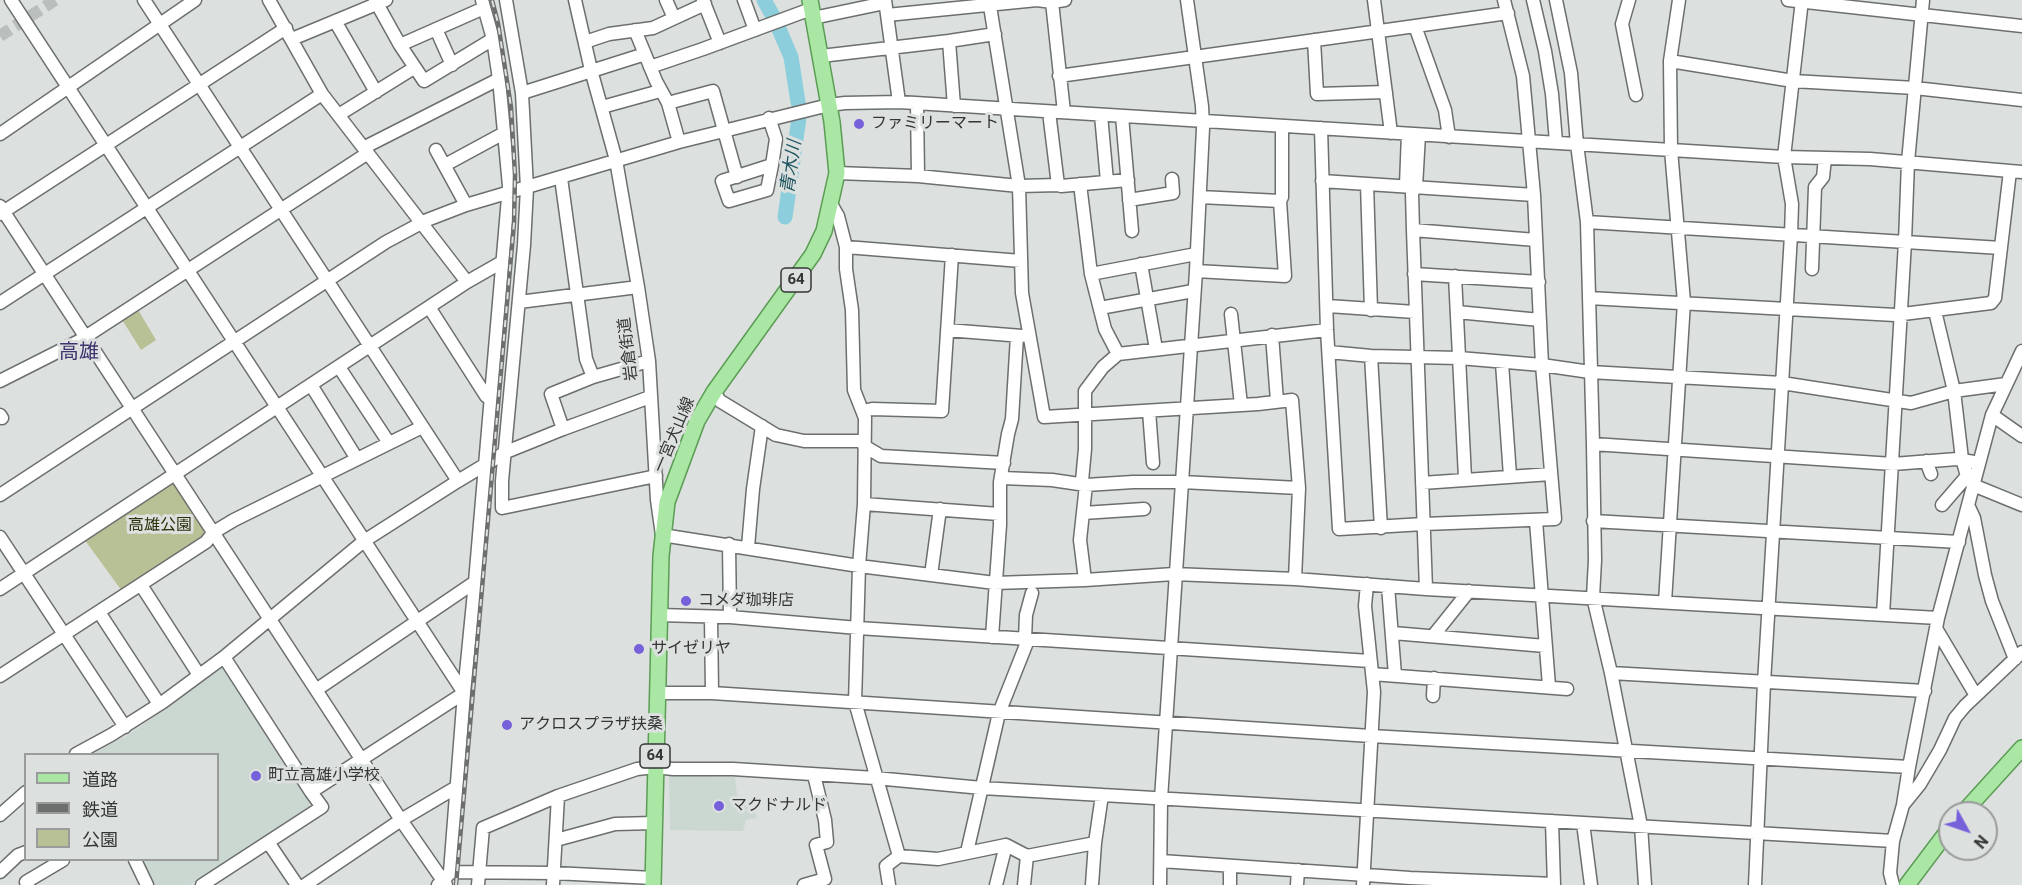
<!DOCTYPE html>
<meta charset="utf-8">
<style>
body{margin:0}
#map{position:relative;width:2022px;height:885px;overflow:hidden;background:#dce0de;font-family:Roboto,"Noto Sans JP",sans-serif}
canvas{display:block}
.legend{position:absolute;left:24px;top:753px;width:195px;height:108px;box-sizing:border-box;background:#dce0de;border:2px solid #999c9a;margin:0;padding:8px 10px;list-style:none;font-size:18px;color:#343535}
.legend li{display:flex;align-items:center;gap:12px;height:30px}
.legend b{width:30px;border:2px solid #999c9a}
.north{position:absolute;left:1938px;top:801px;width:60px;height:60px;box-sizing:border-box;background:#dce0de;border:2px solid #999c9a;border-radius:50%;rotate:130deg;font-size:16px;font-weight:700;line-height:24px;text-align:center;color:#343535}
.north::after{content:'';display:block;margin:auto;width:21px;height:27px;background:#7761db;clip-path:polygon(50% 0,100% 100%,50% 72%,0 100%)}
</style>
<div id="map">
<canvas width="2022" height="885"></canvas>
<ul class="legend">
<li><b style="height:8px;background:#aae6a4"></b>道路</li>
<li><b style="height:8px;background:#6d6f6e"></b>鉄道</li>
<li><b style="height:16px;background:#b8c196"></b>公園</li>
</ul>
<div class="north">N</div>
</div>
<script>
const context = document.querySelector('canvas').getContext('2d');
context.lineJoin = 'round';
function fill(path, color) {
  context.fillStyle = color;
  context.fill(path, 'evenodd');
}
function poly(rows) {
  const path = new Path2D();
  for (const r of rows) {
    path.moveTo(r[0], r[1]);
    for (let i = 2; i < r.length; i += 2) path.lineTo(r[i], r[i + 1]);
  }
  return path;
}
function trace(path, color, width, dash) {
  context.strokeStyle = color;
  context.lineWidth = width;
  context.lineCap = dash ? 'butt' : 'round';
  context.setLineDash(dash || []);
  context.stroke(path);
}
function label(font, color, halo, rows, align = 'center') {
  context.font = font + ' Roboto,"Noto Sans JP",sans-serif';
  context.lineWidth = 6;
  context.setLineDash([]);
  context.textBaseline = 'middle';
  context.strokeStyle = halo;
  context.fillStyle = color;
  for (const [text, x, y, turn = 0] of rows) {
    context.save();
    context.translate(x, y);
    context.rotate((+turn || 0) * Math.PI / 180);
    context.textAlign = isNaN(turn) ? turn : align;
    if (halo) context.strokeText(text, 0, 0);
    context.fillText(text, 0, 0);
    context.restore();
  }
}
fill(poly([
 [223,666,313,804,190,885,152,885,140,860,218,860,218,754,92,754,130,734],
 [669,776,735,777,737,795,751,800,750,809,755,811,757,818,746,820,743,831,670,830]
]), '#cbd7d1');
fill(poly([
 [137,308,156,340,141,350,121,318],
 [171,479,208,534,122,591,84,539]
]), '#b8c196');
trace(poly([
 [764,0,773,16],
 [779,29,791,57,798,102],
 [785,217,799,118]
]), '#8dcedd', 15);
trace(poly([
 [0,36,55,0]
]), '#babebc', 12, [12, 6]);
const minor = poly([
 [11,0,464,693],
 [144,0,458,481],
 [269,0,322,94,467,282],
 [375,0,400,45,424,81,493,39],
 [506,0,522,93,527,188,524,245,502,481,502,508,656,476],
 [575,0,591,70,616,160,638,287,649,361,657,500,662,535,859,566,995,583,1085,580,1174,574,1295,579,1426,589,1938,618],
 [666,0,674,18],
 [703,0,720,43],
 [744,0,755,30],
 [885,0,899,102],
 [989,0,1019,186,1022,293,1044,417,1258,404,1292,400,1299,488,1295,579],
 [1374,0,1391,133],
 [1533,0,1545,51,1552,94,1556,142],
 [1556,0,1571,73,1577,144,1587,222,1593,444,1595,560,1593,597,1611,673,1641,826,1645,885],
 [1629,0,1622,24,1636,95],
 [1788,0,2022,26],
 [1052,2,1064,112],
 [887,15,1037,0,1052,2,1065,0],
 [813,18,885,3],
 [335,21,376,92],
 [1415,26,1445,110,1449,137],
 [436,29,452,65],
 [635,30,656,81,668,103,679,142],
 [292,39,386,0],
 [1314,40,1317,94,1386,92],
 [949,41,954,106],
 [585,42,609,34,653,28,705,4],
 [400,45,484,8],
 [821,56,949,41,995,34],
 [1670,61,1793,81,1915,88,2022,100],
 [650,67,703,49,811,9],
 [1059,76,1508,13],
 [522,93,645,54],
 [668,103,713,91,737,177],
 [917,104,918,176],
 [602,107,660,91],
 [340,114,414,68],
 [1101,115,1107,181],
 [1122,116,1132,231],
 [769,118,776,139,772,165,767,190,729,201,722,181,772,165],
 [1321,128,1327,330,1339,529,1424,524,1555,519,1542,365,1534,195,1523,76,1504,0],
 [0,134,195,0],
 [1419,135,1416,187,1412,193,1413,230,1426,589],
 [365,147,499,79],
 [436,150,466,205],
 [445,165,504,133],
 [837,173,918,176,1019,186,1058,185,1049,112],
 [561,178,586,359,593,377],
 [1322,181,1534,195],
 [1080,184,1091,274,1105,329,1118,354],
 [1367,184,1371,310],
 [1058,185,1061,186,1128,180],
 [1406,185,1408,134],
 [1200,197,1280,201],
 [1129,200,1173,193,1172,179],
 [831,204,838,216,846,247,846,269,852,310,854,390,865,418,864,504,859,566,855,702,899,856],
 [0,206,401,820,446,885],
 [0,214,286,28],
 [1587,222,2001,248],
 [1413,230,1536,240],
 [846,247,1021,261],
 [1141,264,1156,349],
 [1812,269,1815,187,1823,177,1825,158],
 [1196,271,1285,276,1280,201,1282,197,1282,126],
 [1091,274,1196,254],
 [1414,274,1539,282],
 [1455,276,1465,478],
 [1589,298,1895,315,1991,303,1995,298,2010,171],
 [519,302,638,287],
 [0,303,322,94],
 [1328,306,1415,312],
 [429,307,486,396,490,399],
 [1100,308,1193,291],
 [1935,311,1954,391,1962,459,1967,476,1973,485,2022,505],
 [1457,312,1540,320],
 [1231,314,1241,405],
 [947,330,1022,336],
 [1272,335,1277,401],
 [1329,352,1371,356,1459,358,1542,365,1590,372,1782,383,1911,403,1954,391,2006,384],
 [1371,356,1381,528],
 [1502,363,1510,476],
 [339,367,389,443],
 [0,381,79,341,368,153],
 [311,385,357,459],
 [714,392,720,401,776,435,804,441,864,441],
 [863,411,872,409,942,411,952,255],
 [1149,411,1153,463],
 [0,415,2,418],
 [1992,415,2022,436],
 [563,429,551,394,593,377,649,361],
 [1593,444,1893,464,1957,459,1979,463],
 [864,446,881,456,1004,463],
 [1926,461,1931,474],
 [1002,478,1052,480,1086,485,1133,482,1182,482,1299,488],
 [1422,483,1551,474],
 [0,495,386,242,427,220,466,205,679,142,829,105,845,103,899,102,1784,157,1870,159,2022,172],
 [864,504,999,514],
 [1942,505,1967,476],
 [1968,505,1974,518,1985,575,1992,601,2015,659],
 [1083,513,1144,509],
 [1536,521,1549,686],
 [1593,521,1959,542],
 [0,537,125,727],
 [729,544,730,617],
 [748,547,753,489,762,426],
 [931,575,940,509],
 [1085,580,1080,540,1086,485,1082,481,1085,449,1085,391,1103,367,1118,354,1327,330],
 [141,585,199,675],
 [1388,586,1395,675],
 [0,589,467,282,502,262],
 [1665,602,1684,302,1671,150,1670,61,1679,0],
 [99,612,159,704],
 [659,615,730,617,858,628,1370,661],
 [1883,615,1905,242,1908,162,1923,0],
 [711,617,712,693],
 [1937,630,1975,694],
 [1393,633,1545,646],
 [1433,636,1469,591],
 [992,637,1000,525,1000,482,1008,434,1012,419,1017,336],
 [1025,639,1026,615,1032,593],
 [224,657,311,792,464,693],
 [1611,673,1925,691],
 [1372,674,1567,689],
 [0,676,206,542,214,532,234,520,422,427],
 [316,690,475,582],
 [657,693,712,693,1371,736,1909,767],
 [1433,696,1434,678],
 [76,754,111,735,163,702,224,657,364,541,458,481,506,452,563,429,650,397],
 [1903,805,1920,784,1940,750,1955,718,1965,706,2022,652],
 [0,815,26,792],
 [1552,821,1554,885],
 [1583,823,1591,885],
 [556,840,615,824,654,823],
 [268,842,297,885],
 [967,852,999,713,1028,640],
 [135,860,147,885],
 [1161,861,1410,878,1554,884],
 [0,872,18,855,26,852],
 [450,872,554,873,653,878],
 [28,885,26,882,63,860],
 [202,885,322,807,311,792],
 [305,885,401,820,455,788],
 [438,885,443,882,450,872,464,693,475,582,509,186,499,79,493,39,482,0],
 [478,885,483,828,558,796,637,769,655,767,673,769,733,769,875,778,982,788,1893,841],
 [553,885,558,796],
 [804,885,825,879,816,845,827,842,825,820,814,775],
 [889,885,886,866,899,856,938,859,1006,845,1027,856,1095,843],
 [996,885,1006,845],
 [1024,885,1027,856],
 [1092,885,1095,843,1102,795],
 [1160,885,1161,799,1196,271,1203,128,1202,106,1187,0],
 [1230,885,1230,866],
 [1297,885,1298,870],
 [1363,885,1374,692,1365,606,1367,584],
 [1755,885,1764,683,1791,235,1792,204,1784,157,1802,0],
 [1893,885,1890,873,1893,841,1903,805,1909,767,1938,618,1992,415,2022,351]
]);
const major = poly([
 [1963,813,2022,748],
 [653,885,661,556,667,502,697,421,714,392,813,254,824,231,837,173,832,122,810,0],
 [1907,885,1950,828]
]);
trace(minor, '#6c6f6d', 15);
trace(major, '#5c9d56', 18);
trace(minor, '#fff', 12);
trace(major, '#aae6a4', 15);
const rail = poly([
 [456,885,514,223,515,175,511,107,498,23,492,0]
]);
trace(rail, '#6d6f6e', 4.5);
trace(rail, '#dce0de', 2, [7]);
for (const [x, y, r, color] of [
 [859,124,6,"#7761db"],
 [686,601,6,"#7761db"],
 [639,649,6,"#7761db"],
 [507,725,6,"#7761db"],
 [256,776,6,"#7761db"],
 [719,806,6,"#7761db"]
]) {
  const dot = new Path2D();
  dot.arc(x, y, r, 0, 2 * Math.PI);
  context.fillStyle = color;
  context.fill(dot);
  trace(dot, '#dce0de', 2);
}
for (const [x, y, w] of [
 [796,280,30],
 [655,756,30]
]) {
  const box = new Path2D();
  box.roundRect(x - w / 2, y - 12, w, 24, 4.5);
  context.fillStyle = '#dce0de';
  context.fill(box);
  trace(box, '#343535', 1.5);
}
label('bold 15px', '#343535', null, [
 ["64",796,280],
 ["64",655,756]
]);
label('16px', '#343535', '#dce0de', [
 ["ファミリーマート",871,124],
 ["コメダ珈琲店",698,601],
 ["サイゼリヤ",651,649],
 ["アクロスプラザ扶桑",519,725],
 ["町立高雄小学校",268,776],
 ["マクドナルド",731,806]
], 'left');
label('16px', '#343535', '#dce0de', [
 ["岩倉街道",629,349,-97],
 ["一宮犬山線",675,435,-67]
]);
label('16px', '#2b310a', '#dce0de', [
 ["高雄公園",160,526]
]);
label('italic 18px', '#1f5561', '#dce0de', [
 ["青木川",792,167,-82]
]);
label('20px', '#3d336f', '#dce0de', [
 ["高雄",79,353]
]);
</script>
